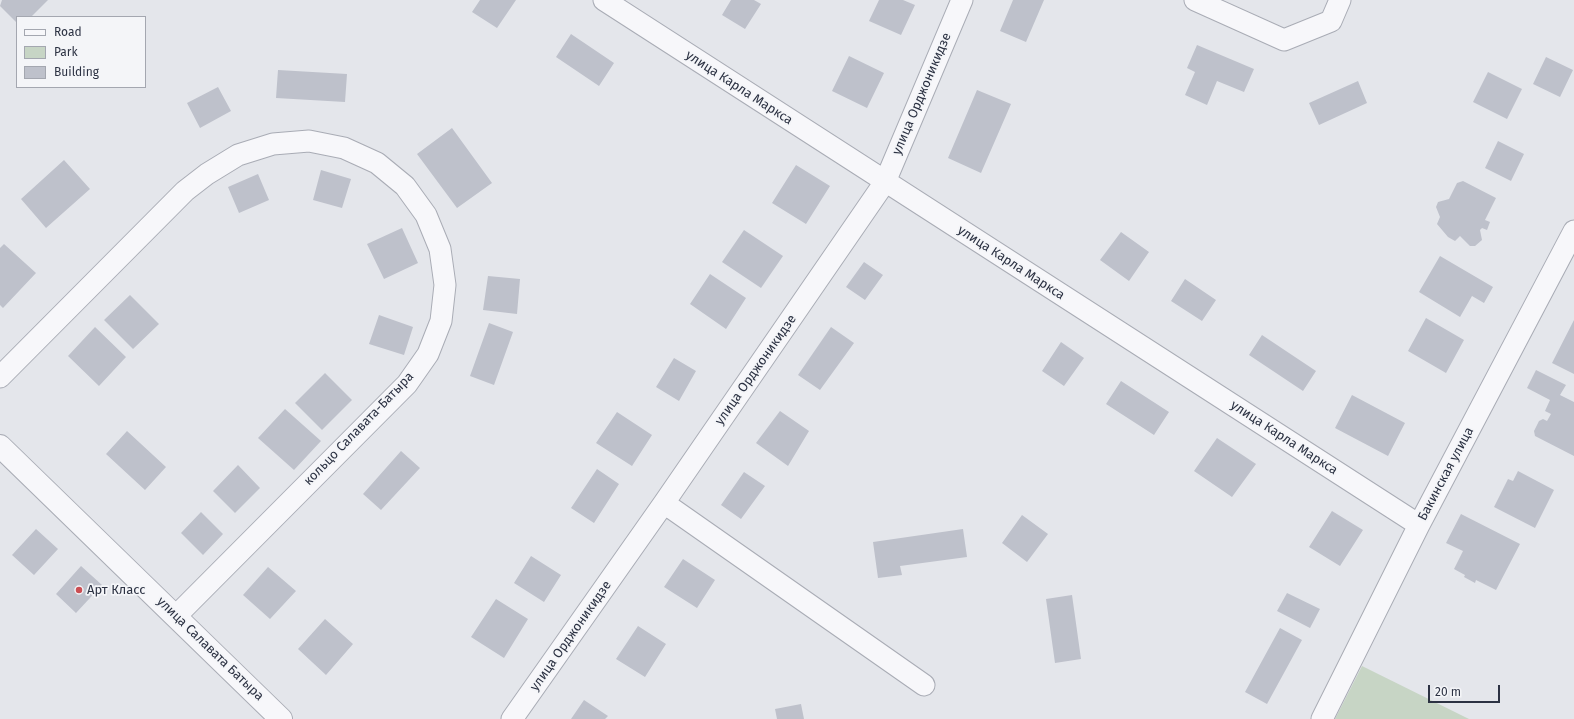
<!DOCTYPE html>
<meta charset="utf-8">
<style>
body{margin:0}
#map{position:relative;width:1574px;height:719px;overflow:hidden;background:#e4e6eb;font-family:"Fira Sans",sans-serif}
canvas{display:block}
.legend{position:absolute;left:16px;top:16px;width:130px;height:72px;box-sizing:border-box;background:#f4f5f8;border:1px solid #a4a7b0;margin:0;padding:5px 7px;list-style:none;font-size:12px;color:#2c3243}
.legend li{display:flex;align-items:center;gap:8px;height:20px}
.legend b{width:20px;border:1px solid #a4a7b0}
.scale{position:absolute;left:1428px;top:685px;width:72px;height:18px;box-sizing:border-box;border:2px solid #2c3243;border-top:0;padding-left:5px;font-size:12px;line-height:14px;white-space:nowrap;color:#2c3243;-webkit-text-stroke:3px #f4f5f8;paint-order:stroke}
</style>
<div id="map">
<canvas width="1574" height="719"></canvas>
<ul class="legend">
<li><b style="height:5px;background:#f7f7fa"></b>Road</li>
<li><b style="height:11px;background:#c7d5c5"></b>Park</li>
<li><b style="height:11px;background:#bec1cb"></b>Building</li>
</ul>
<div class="scale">20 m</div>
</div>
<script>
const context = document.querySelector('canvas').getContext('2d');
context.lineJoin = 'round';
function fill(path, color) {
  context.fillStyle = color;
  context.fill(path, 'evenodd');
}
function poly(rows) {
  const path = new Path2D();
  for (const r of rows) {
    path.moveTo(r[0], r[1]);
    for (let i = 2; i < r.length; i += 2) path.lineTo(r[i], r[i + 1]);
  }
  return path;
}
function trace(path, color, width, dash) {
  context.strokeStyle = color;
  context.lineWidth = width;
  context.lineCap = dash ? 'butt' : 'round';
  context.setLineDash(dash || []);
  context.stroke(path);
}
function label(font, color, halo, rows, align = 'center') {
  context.font = font + ' "Fira Sans",sans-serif';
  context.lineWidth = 3.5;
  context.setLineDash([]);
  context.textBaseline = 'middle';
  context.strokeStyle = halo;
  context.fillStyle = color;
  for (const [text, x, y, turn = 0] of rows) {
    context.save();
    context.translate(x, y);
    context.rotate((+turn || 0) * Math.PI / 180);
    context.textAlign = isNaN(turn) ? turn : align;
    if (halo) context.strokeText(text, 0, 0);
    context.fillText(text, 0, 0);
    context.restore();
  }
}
fill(poly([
 [1362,666,1469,719,1335,719]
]), '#c7d5c5');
fill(poly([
 [2,0,48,0,31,17,17,17,17,23,0,6],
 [480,0,516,0,497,28,472,12],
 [731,0,754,0,761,4,745,29,722,15],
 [879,0,903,0,915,5,901,35,869,21],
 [1013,0,1044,0,1026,42,1000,31],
 [571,34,614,63,599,86,556,57],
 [1197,45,1254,69,1244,92,1217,81,1207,105,1185,95,1195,72,1187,68],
 [849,56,884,73,867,108,832,91],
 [1546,57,1573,70,1560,97,1533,84],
 [278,70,347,74,345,102,276,98],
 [1488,72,1522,89,1507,119,1473,102],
 [1358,81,1367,103,1319,125,1309,103],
 [218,87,231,111,200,128,187,103],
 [977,90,1011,104,981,173,948,158],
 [452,128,492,183,457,208,417,154],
 [1498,141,1524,154,1511,181,1485,168],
 [64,160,90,189,46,228,21,199],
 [796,165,830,186,806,224,772,203],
 [321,170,351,179,342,208,313,200],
 [258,174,269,200,239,213,228,187],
 [1463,181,1496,198,1485,220,1490,222,1487,230,1482,228,1480,230,1482,240,1475,246,1470,246,1460,236,1455,241,1448,237,1437,224,1440,217,1436,207,1438,202,1449,199,1457,183],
 [402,228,418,263,384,279,367,244],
 [744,230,783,256,761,288,722,262],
 [1121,232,1149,252,1129,281,1100,260],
 [4,244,36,273,3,308,0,305,0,248],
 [1440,256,1493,287,1484,303,1472,296,1460,317,1419,292],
 [864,262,883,275,865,300,846,287],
 [710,274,746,298,726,329,690,304],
 [488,276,520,279,517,314,483,310],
 [1185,279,1216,300,1202,321,1171,301],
 [130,295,159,324,133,349,104,320],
 [379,315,413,327,404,355,369,344],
 [1426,318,1464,340,1446,373,1408,351],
 [1574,320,1574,374,1552,363],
 [489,323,513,332,494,385,470,376],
 [95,327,126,357,99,386,68,356],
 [831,327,854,343,820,390,798,375],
 [1262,335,1316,371,1303,391,1249,355],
 [1061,342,1084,358,1064,386,1042,371],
 [674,358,696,371,679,401,656,387],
 [1536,370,1566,385,1560,395,1574,402,1574,456,1535,436,1534,431,1539,421,1543,419,1547,421,1551,414,1545,411,1550,400,1527,388],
 [325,373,352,400,322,430,295,403],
 [1121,381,1169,412,1154,435,1106,404],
 [1352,395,1405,423,1388,456,1335,428],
 [285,409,321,441,294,470,258,438],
 [780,411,809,431,788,466,756,443],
 [617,412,652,435,632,466,596,443],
 [127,431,166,467,145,490,106,454],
 [1217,438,1256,464,1232,497,1194,471],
 [401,451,420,468,381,510,363,494],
 [238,465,260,488,235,513,213,491],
 [597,469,619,484,594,523,571,508],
 [1518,471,1554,490,1535,528,1494,507,1508,479,1513,481],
 [744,472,765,486,741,519,721,505],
 [1332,511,1363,530,1340,566,1309,547],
 [201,512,223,534,203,555,181,533],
 [1461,514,1520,544,1496,590,1476,580,1475,583,1464,577,1465,575,1454,569,1463,551,1446,543],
 [1022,515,1048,534,1027,562,1002,543],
 [36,529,58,549,34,575,12,555],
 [963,529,967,557,900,566,902,575,878,578,873,542],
 [531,556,561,575,544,602,514,583],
 [683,559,715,580,697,608,664,587],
 [81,566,102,585,76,613,56,594],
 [268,567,296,591,270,619,243,595],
 [1287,593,1320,609,1310,628,1277,611],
 [1072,595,1081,659,1055,663,1046,599],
 [496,599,528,619,504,658,471,637],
 [325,619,353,644,326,675,298,649],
 [638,626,666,644,645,677,616,659],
 [1280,628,1302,640,1267,704,1245,692],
 [584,700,608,716,605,719,571,719],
 [801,704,804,719,777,719,775,709]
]), '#bec1cb');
const minor = poly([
 [604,0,1419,525],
 [1195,0,1284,40,1331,21,1340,0],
 [0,377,185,191,207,174,238,155,273,144,309,141,344,148,377,163,405,186,426,215,440,249,445,285,441,321,428,354,407,384,176,616],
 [664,503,924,685],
 [512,719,664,503,885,182,962,0],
 [1322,719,1419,525,1574,231]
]);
const tertiary = poly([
 [0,446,281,719]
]);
trace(minor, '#a9acb5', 23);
trace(tertiary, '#a9acb5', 24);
trace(minor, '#f7f7fa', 21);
trace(tertiary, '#f7f7fa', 22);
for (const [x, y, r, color] of [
 [79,590,4,"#cb4e53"]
]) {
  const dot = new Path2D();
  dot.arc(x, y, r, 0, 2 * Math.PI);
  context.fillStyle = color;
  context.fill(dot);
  trace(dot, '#f4f5f8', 1.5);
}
label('13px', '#2c3243', '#f4f5f8', [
 ["улица Карла Маркса",739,88,33],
 ["улица Орджоникидзе",922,94,-67],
 ["улица Карла Маркса",1011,263,33],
 ["улица Орджоникидзе",756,370,-55],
 ["кольцо Салавата-Батыра",359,429,-46],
 ["улица Карла Маркса",1284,438,33],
 ["Бакинская улица",1446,474,-62],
 ["улица Орджоникидзе",571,636,-55],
 ["улица Салавата Батыра",210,649,44]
]);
label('13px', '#2c3243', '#f4f5f8', [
 ["Арт Класс",87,590]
], 'left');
</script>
